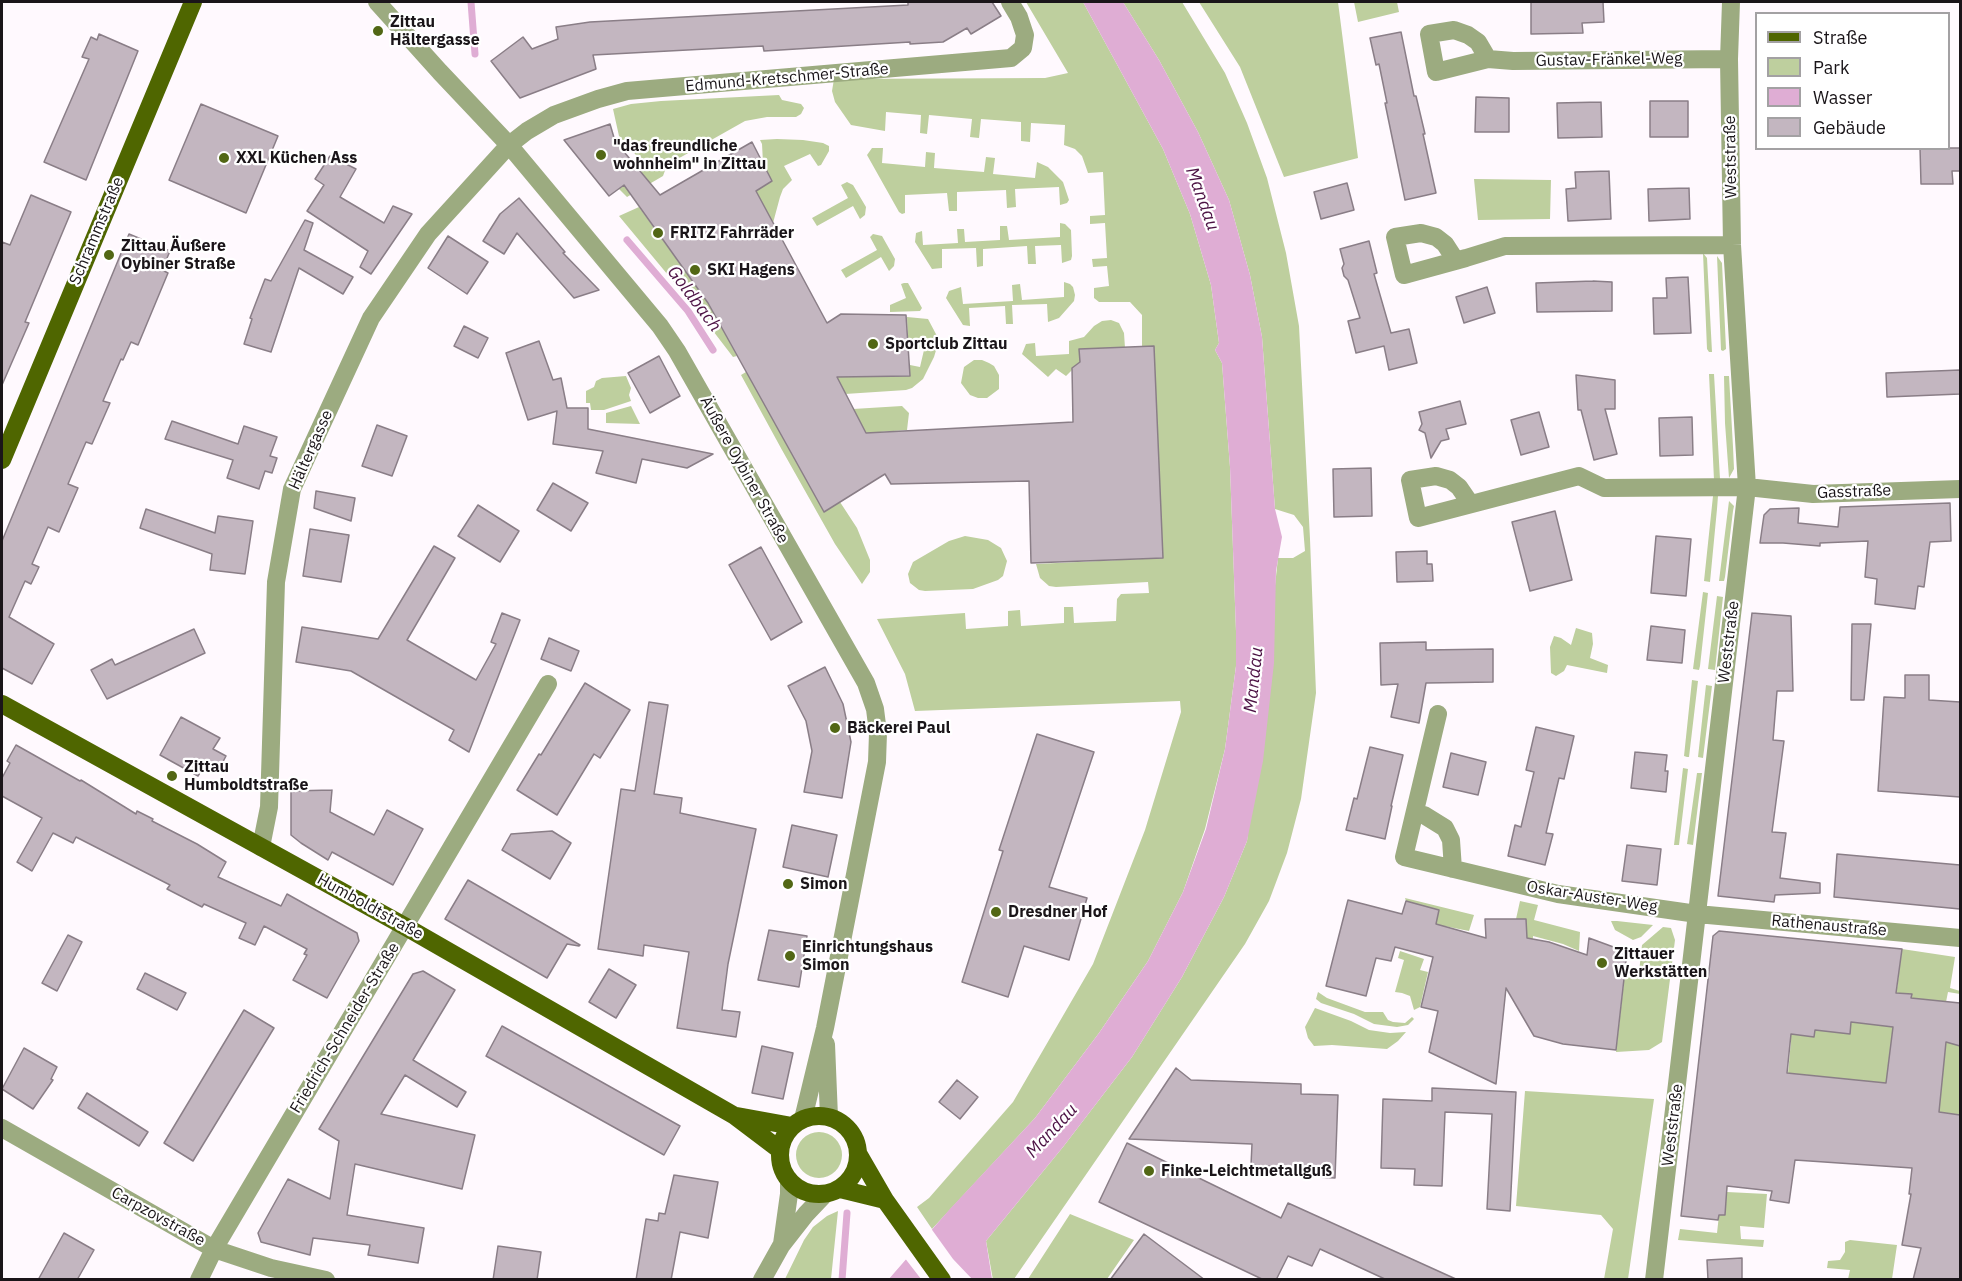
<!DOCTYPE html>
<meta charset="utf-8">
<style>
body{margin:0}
#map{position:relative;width:1962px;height:1281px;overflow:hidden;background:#fff9fe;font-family:"IBM Plex Sans",sans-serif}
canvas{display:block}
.frame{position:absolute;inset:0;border:3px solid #1a1519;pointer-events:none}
.legend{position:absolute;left:1755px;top:12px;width:195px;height:138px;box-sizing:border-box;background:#fff;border:2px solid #a3a1a3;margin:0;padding:8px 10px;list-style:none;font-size:18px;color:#1a1519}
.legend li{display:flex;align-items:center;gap:12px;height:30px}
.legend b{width:30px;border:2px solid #a3a1a3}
</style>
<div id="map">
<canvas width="1962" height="1281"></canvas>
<div class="frame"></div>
<ul class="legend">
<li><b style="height:8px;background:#4f6600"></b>Straße</li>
<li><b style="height:16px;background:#becf9e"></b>Park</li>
<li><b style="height:16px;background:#dfadd4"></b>Wasser</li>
<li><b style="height:16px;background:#c3b6c0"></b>Gebäude</li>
</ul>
</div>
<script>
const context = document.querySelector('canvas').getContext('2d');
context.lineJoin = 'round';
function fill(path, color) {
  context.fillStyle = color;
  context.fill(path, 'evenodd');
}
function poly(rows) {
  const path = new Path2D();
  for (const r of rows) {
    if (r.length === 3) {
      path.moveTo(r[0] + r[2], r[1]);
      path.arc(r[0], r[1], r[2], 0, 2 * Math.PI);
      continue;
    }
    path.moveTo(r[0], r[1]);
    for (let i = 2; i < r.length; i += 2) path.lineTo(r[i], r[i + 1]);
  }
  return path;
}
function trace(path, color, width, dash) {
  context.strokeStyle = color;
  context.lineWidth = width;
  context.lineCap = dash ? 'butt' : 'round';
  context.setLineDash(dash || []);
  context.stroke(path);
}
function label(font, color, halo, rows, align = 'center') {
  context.font = font + ' "IBM Plex Sans",sans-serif';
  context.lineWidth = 4.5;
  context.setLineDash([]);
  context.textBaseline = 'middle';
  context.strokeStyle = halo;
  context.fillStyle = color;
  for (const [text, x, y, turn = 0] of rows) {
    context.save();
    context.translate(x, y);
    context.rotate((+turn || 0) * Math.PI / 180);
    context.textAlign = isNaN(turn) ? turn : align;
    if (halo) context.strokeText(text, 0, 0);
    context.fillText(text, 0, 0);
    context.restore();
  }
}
fill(poly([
 [1026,2,1083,2,1163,149,1190,214,1211,285,1219,343,1215,350,1222,363,1230,467,1236,631,1236,666,1225,749,1205,829,1183,892,1148,961,1099,1033,1035,1118,932,1229,917,1207,929,1198,1013,1102,1093,964,1145,830,1181,712,1180,701,915,711,905,674,877,619,965,613,966,629,1008,626,1008,611,1020,610,1021,626,1064,623,1064,607,1073,607,1074,623,1116,621,1117,599,1121,594,1149,593,1148,582,1056,587,1049,586,1040,578,1036,564,1162,558,1154,347,1142,347,1142,315,1130,302,1099,302,1094,298,1094,288,1109,286,1107,266,1093,267,1092,259,1107,258,1105,223,1090,224,1090,216,1105,215,1103,172,1088,173,1082,156,1075,149,1064,145,1065,125,1031,123,1030,142,1021,141,1021,122,981,119,979,138,970,137,972,119,929,115,927,134,920,133,921,115,886,112,885,131,851,125,835,102,832,91,834,79,1045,78,1068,73],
 [1123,2,1182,2,1225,73,1247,123,1267,178,1286,253,1299,326,1310,539,1316,693,1301,799,1287,853,1269,901,1245,944,1014,1279,993,1280,986,1241,1063,1147,1132,1057,1182,977,1224,897,1247,841,1278,558,1293,558,1305,551,1303,527,1294,515,1275,509,1262,337,1250,275,1229,200,1198,132,1159,60],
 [1199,2,1338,2,1358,158,1284,177,1240,67],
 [1354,2,1397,2,1399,12,1358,22],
 [779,95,782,100,801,104,804,108,801,114,796,117,767,117,745,121,667,165,663,176,627,197,619,189,641,172,639,168,644,164,619,136,613,109,631,104,661,101],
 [777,139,803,140,823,143,829,146,829,151,821,165,818,166,810,154,784,166,792,180,783,189,780,197,773,223,756,191,763,163,762,144,760,140],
 [872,148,883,148,882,163,925,167,926,152,935,153,934,168,984,172,986,157,995,158,993,174,1035,178,1037,162,1048,167,1063,182,1069,200,1067,203,1060,205,1059,187,1015,189,1016,207,1007,208,1006,190,957,192,957,211,949,211,947,193,905,195,905,213,902,214,899,212,867,155],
 [1474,179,1551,180,1550,219,1478,220],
 [847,182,853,185,866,207,865,215,860,219,853,206,817,226,812,218,848,198,841,185],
 [639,207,708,303,737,356,733,357,697,310,619,216],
 [1060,223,1065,224,1071,230,1072,256,1071,260,1062,263,1061,245,1035,246,1036,264,1028,264,1027,246,983,249,983,266,977,267,976,248,942,249,942,268,932,269,915,242,916,233,922,231,923,245,958,243,957,229,964,229,965,242,1000,240,1000,226,1007,226,1009,240,1060,237],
 [873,234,882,236,895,259,894,266,889,271,881,257,846,278,841,270,877,250,870,237],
 [1703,253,1707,258,1712,352,1709,352,1707,349],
 [1717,256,1722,263,1726,349,1723,351,1721,350],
 [1064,282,1070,284,1073,287,1075,295,1074,301,1059,318,1048,322,1047,304,1012,305,1013,324,1006,324,1005,306,969,308,970,326,963,325,946,298,949,291,961,287,963,304,1013,301,1012,285,1020,284,1022,300,1064,297],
 [904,283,908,283,922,308,920,311,890,312,890,305,906,298,901,284],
 [907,317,928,319,937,336,937,347,934,357,923,379,912,388,906,390,845,394,836,377,910,376,910,365,920,367,924,350,908,345],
 [1111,320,1119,323,1124,333,1125,348,1080,349,1080,362,1066,376,1056,369,1048,377,1022,354,1026,344,1035,343,1036,356,1069,354,1069,341,1084,337,1094,326,1102,321],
 [974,360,982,360,989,363,994,366,999,375,999,389,987,398,978,398,970,395,961,383,964,367],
 [746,372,840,502,857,528,870,560,870,572,862,584,835,544,782,450,741,375],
 [1709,374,1714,374,1720,479,1714,480],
 [626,376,631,388,629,395,631,401,604,410,591,410,590,403,586,403,586,391,594,387,596,381,602,378],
 [1724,376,1729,376,1733,447,1734,469,1729,478,1725,423],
 [631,406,640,424,606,423,606,413],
 [902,406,909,413,907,430,866,433,853,409],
 [1713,496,1718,496,1717,509,1710,582,1704,581],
 [1729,501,1734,506,1733,511,1725,577,1724,581,1719,581],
 [965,536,988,540,1001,548,1007,561,1003,576,998,580,973,589,925,591,919,590,910,583,908,574,913,562,949,541],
 [1703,592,1708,593,1700,666,1699,670,1693,669],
 [1717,596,1723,597,1715,670,1708,669],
 [1576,628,1592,633,1593,644,1590,658,1608,665,1607,673,1567,665,1564,671,1556,676,1551,673,1550,647,1554,636,1561,638,1571,645],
 [1692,680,1698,681,1689,757,1687,757,1684,756],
 [1706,685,1712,686,1703,758,1698,757],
 [1683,768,1688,769,1679,845,1674,845],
 [1697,773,1702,773,1693,845,1687,844],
 [1405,898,1474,915,1469,931,1444,926,1429,951,1439,910,1406,901],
 [1520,901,1538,905,1534,920,1580,932,1579,951,1563,944,1533,936,1532,959,1527,959,1526,919,1516,919],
 [1611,921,1617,921,1653,925,1641,937,1633,940,1615,930],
 [1663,927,1671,928,1675,940,1662,1042,1649,1050,1616,1052,1625,972,1639,972,1642,945],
 [1801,939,1816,941,1812,979,1850,1033,1856,983,1897,988,1902,949,1955,957,1950,988,1960,991,1960,994,1948,992,1946,1002,1911,998,1911,994,1897,993,1896,996,1856,1022,1893,1027,1886,1083,1788,1073,1791,1041,1780,1039,1749,1014,1814,1036,1817,1016],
 [1400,951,1424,959,1420,970,1428,972,1420,1007,1414,1010,1410,996,1402,993,1395,992,1404,960,1398,958],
 [1318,992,1327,998,1365,1012,1383,1012,1388,1020,1393,1022,1405,1023,1412,1017,1414,1019,1408,1025,1397,1027,1374,1024,1354,1014,1321,1003,1316,999],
 [1315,1008,1351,1021,1369,1030,1390,1033,1406,1032,1398,1041,1387,1049,1332,1045,1314,1046,1308,1038,1305,1027],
 [1946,1042,1960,1046,1960,1115,1954,1115,1952,1136,1960,1137,1960,1164,1954,1163,1950,1190,1960,1191,1960,1208,1928,1198],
 [1525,1091,1654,1099,1628,1279,1604,1279,1613,1229,1601,1215,1516,1206],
 [819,1155,23],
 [1730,1167,1727,1192,1767,1194,1764,1228,1740,1226,1741,1239,1764,1240,1763,1247,1678,1240,1680,1229,1717,1233,1719,1215,1725,1215,1726,1207,1720,1207],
 [838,1211,831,1279,785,1279,804,1240,813,1227,827,1216],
 [1070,1214,1134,1240,1107,1279,1028,1279],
 [1850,1240,1897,1245,1892,1279,1848,1279,1850,1270,1827,1268,1828,1261,1840,1260,1845,1252,1845,1242]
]), '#becf9e');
fill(poly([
 [1083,2,1123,2,1159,60,1198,132,1229,200,1250,275,1262,337,1275,509,1282,537,1276,571,1274,663,1263,761,1247,841,1224,897,1182,977,1132,1057,1063,1147,986,1241,992,1279,973,1279,958,1272,944,1279,888,1280,949,1210,1035,1118,1099,1033,1148,961,1183,892,1206,829,1225,749,1236,666,1236,631,1230,467,1222,363,1215,350,1219,343,1211,285,1190,214,1163,149]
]), '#dfadd4');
fill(poly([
 [930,1227,953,1259,972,1279,967,1280,958,1275,950,1280,921,1279,904,1257]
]), '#fff9fe');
trace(poly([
 [471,2,475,54],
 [627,240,688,311,713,350],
 [842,1280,847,1213]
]), '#dfadd4', 7);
const building = poly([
 [908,2,992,2,1001,16,971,34,967,28,943,42,910,44,910,42,764,51,763,46,593,55,596,69,520,98,491,61,523,37,532,49,558,39,556,27,590,22,908,5,908,2],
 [1531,2,1603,2,1604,22,1582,23,1583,33,1531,34,1531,2],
 [1401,32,1414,96,1416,96,1425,134,1423,134,1436,193,1405,200,1385,103,1387,103,1379,64,1376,65,1370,38,1401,32],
 [99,34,138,51,86,180,44,162,89,59,82,57,91,37,97,40,99,34],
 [1476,97,1509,98,1509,132,1475,132,1476,97],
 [1650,101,1688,101,1688,137,1650,137,1650,101],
 [1601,102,1602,137,1558,138,1557,103,1601,102],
 [201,104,278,136,246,213,169,180,201,104],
 [610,124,615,141,660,195,752,142,772,181,756,191,827,323,841,314,906,315,910,376,837,377,866,433,1073,422,1072,368,1080,362,1079,349,1154,346,1163,558,1031,563,1029,481,891,484,885,474,824,512,708,303,624,185,609,196,564,140,610,124],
 [1920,148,1960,148,1960,171,1952,171,1953,184,1921,184,1920,148],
 [330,156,356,169,340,197,384,223,393,206,412,214,371,274,360,267,368,251,307,211,324,185,315,179,330,156],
 [1609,171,1611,219,1568,221,1566,189,1576,188,1575,172,1609,171],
 [1347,183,1354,210,1321,219,1314,192,1347,183],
 [1689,188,1690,219,1649,221,1648,189,1689,188],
 [31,195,71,212,25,322,29,323,2,385,2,242,10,245,31,195],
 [519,198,565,252,563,253,599,290,574,298,517,233,504,254,483,241,500,214,519,198],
 [305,220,313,223,304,250,353,277,343,294,299,268,271,352,244,344,252,319,250,318,265,279,271,281,305,220],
 [129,234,170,251,162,270,168,273,138,345,131,342,123,360,121,359,103,401,110,403,92,444,86,442,68,484,78,488,59,532,48,527,32,564,39,567,31,584,25,581,9,617,54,644,32,684,2,668,2,541,129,234],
 [448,236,488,262,467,294,428,268,448,236],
 [1369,241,1377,273,1374,274,1391,333,1409,329,1417,363,1389,370,1384,346,1356,353,1348,321,1360,318,1348,280,1344,276,1342,268,1344,264,1340,249,1369,241],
 [1688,277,1691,333,1654,334,1653,298,1667,298,1666,278,1688,277],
 [1593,281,1612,282,1612,311,1537,312,1536,283,1593,281],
 [1487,287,1495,313,1464,323,1456,297,1487,287],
 [464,326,488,338,478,358,454,346,464,326],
 [539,341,553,380,561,378,567,408,588,408,588,429,713,454,687,468,642,459,636,483,596,473,603,451,553,444,557,411,528,420,506,353,539,341],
 [659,356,680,396,650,413,628,373,659,356],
 [1960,370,1960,394,1887,397,1886,373,1960,370],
 [1576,375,1615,380,1615,409,1605,409,1617,454,1594,460,1581,410,1578,410,1576,375],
 [1460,401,1466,424,1446,429,1449,439,1441,441,1431,458,1425,433,1419,430,1422,424,1419,412,1460,401],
 [1539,412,1549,447,1521,455,1511,420,1539,412],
 [1692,417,1693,455,1660,456,1659,418,1692,417],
 [172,421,238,444,244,426,277,437,270,456,277,458,272,473,265,471,259,489,227,478,233,460,165,439,172,421],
 [377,425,407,436,392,476,362,466,377,425],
 [1371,468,1372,516,1334,517,1333,469,1371,468],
 [553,483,588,503,571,531,537,510,553,483],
 [316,491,355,498,351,521,314,508,316,491],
 [1950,503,1951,541,1930,542,1924,587,1918,586,1915,609,1875,604,1877,579,1865,577,1868,541,1820,543,1820,546,1783,543,1760,543,1764,515,1770,509,1799,508,1798,523,1838,527,1840,507,1950,503],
 [478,505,519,531,500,562,458,536,478,505],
 [146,509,215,533,218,516,253,521,245,574,210,570,212,554,140,528,146,509],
 [1555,511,1572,580,1530,591,1512,522,1555,511],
 [310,529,349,535,341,582,303,576,310,529],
 [1656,536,1691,539,1686,596,1651,593,1656,536],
 [434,546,455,558,407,640,476,680,496,644,491,642,502,613,520,620,469,752,449,740,454,730,351,671,296,662,302,627,378,639,434,546],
 [761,547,802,622,771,640,729,565,761,547],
 [1427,551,1427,564,1432,564,1433,581,1397,582,1396,552,1427,551],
 [1752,613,1791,616,1793,691,1777,691,1773,740,1784,741,1772,832,1786,833,1780,878,1820,883,1820,893,1775,895,1774,902,1718,896,1752,613],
 [1852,624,1871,624,1864,700,1851,700,1852,624],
 [1651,626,1685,630,1682,663,1647,660,1651,626],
 [194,629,205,653,107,699,91,670,112,659,115,665,194,629],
 [549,638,579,651,571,671,541,659,549,638],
 [1426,642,1426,650,1493,649,1493,682,1426,683,1419,723,1391,717,1398,684,1381,685,1380,643,1426,642],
 [825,667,843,704,851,742,842,798,804,792,812,751,806,721,788,686,825,667],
 [1905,675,1929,675,1929,700,1960,702,1960,797,1878,791,1884,697,1905,698,1905,675],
 [585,683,630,710,600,758,594,754,557,815,517,790,539,754,541,755,585,683],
 [649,702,668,705,654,794,682,798,680,813,756,829,728,964,722,1010,740,1012,736,1037,677,1028,689,952,644,945,643,956,598,949,621,789,635,791,649,702],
 [181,717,220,738,213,749,226,756,217,773,204,766,198,776,160,755,181,717],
 [1536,727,1574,736,1564,779,1559,778,1546,833,1553,834,1545,865,1508,856,1515,825,1521,827,1534,772,1526,770,1536,727],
 [1037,734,1094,752,1049,887,1087,898,1069,960,1024,946,1008,997,962,982,1003,851,999,850,1037,734],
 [16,745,80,781,81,780,136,814,137,811,153,819,152,821,197,844,226,862,218,877,281,906,287,894,357,933,359,941,327,998,293,980,307,955,304,954,307,949,264,926,255,945,239,938,246,923,204,904,202,907,167,889,170,885,76,837,73,843,53,833,32,871,17,862,42,818,2,796,2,778,10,763,7,761,16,745],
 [1370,747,1403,755,1391,806,1392,806,1385,839,1346,830,1354,798,1357,799,1370,747],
 [1635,752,1667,755,1665,771,1668,771,1666,792,1631,788,1635,752],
 [1451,753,1486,762,1478,795,1443,787,1451,753],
 [332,790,330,812,374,835,387,810,423,829,393,885,332,852,328,860,301,843,291,835,291,791,332,790],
 [792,825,837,835,828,877,783,867,792,825],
 [552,831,571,843,550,879,502,850,511,834,552,831],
 [1627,845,1661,849,1657,885,1622,881,1627,845],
 [1837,854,1960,865,1960,909,1834,897,1837,854],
 [468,880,580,945,579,946,567,944,547,978,445,919,468,880],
 [1348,900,1402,914,1406,901,1439,910,1436,924,1486,938,1485,919,1526,919,1527,938,1549,942,1587,955,1589,938,1627,952,1616,1050,1563,1044,1534,1036,1506,988,1496,1084,1429,1052,1438,1011,1421,1007,1433,957,1395,947,1391,961,1376,958,1366,996,1326,986,1348,900],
 [769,930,807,936,799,987,758,980,769,930],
 [1719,931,1902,949,1896,993,1912,994,1911,998,1960,1003,1960,1046,1946,1042,1939,1112,1960,1115,1960,1280,1913,1280,1921,1248,1902,1245,1911,1194,1909,1194,1912,1168,1795,1160,1789,1203,1770,1200,1772,1191,1727,1186,1725,1215,1719,1215,1718,1220,1681,1216,1713,936,1719,931],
 [1851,1022,1893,1027,1886,1083,1787,1073,1791,1034,1814,1037,1815,1030,1850,1034,1851,1022],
 [68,935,82,942,57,991,42,983,68,935],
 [609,969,636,985,616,1018,589,1002,609,969],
 [423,971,455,990,413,1060,466,1092,457,1107,405,1075,381,1114,475,1135,462,1189,355,1164,347,1215,424,1228,418,1263,368,1255,370,1245,313,1238,310,1255,261,1242,258,1233,288,1179,330,1199,339,1141,319,1129,413,974,423,971],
 [145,973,186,993,177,1010,137,989,145,973],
 [244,1010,274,1028,193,1161,164,1143,244,1010],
 [502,1026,680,1126,664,1155,486,1056,502,1026],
 [762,1046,793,1053,783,1099,752,1093,762,1046],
 [24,1048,57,1067,51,1079,53,1080,33,1109,2,1089,24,1048],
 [1176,1068,1191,1080,1301,1084,1301,1094,1338,1095,1335,1178,1280,1175,1281,1167,1251,1165,1252,1144,1129,1139,1176,1068],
 [957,1080,978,1097,960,1119,939,1102,957,1080],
 [1432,1088,1516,1092,1510,1211,1487,1209,1492,1114,1445,1112,1442,1186,1414,1185,1415,1169,1381,1168,1383,1099,1432,1101,1432,1088],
 [87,1093,148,1132,139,1146,78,1108,87,1093],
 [1127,1143,1281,1218,1288,1203,1458,1280,1387,1280,1320,1249,1312,1266,1288,1256,1276,1280,1264,1280,1099,1202,1127,1143],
 [674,1175,718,1182,708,1238,680,1232,671,1280,636,1280,646,1219,658,1221,659,1213,665,1214,674,1175],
 [64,1233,94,1250,77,1280,38,1280,64,1233],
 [1144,1234,1205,1280,1110,1280,1144,1234],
 [498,1246,541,1252,537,1280,493,1280,498,1246],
 [1742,1258,1742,1280,1708,1280,1707,1260,1742,1258]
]);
fill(building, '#c3b6c0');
trace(building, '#8a7e87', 1.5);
trace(poly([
 [377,2,440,72,509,145,660,326,677,351,866,683,875,709,878,733,877,762,825,1028,803,1119],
 [1488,59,1478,42,1468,35,1454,30,1429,34,1436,72,1488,59,1513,61,1729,59],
 [1456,261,1445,244,1436,237,1421,233,1395,237,1404,275,1466,258,1505,246,1732,245],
 [1470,503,1459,487,1450,480,1436,476,1410,480,1418,518,1579,476,1604,488,1747,487,1813,494,1960,489],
 [1438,714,1404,857,1558,894,1697,914,1960,938],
 [1415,813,1424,815,1445,828,1451,840,1453,869],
 [261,847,269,807,276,582,292,489,371,318,428,234,509,145,527,131,554,115,598,99,627,91,1011,58,1023,48,1025,35,1019,17,1010,2],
 [826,1044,829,1117],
 [2,1128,214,1249,271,1268,326,1280],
 [782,1244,789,1194,789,1180],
 [199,1280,214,1249,548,684],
 [762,1280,781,1246,806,1214,825,1194],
 [1654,1280,1747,487,1732,245,1729,59,1731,2]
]), '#9cab80', 18);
trace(poly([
 [2,460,193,2],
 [2,704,406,927,735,1116,780,1150],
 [819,1155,39],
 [737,1116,792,1126],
 [859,1155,885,1200,942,1280],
 [840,1189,885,1200]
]), '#4f6600', 18);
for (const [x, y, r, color] of [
 [378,31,6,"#526715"],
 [601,155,6,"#526715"],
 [224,158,6,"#526715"],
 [658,233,6,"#526715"],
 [109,255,6,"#526715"],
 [695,270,6,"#526715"],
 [873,344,6,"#526715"],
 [835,728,6,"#526715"],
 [172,776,6,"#526715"],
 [788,884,6,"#526715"],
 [996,912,6,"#526715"],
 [790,956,6,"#526715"],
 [1602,963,6,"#526715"],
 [1149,1171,6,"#526715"]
]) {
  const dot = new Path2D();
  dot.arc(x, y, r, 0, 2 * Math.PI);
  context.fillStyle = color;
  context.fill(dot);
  trace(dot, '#fff', 2);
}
label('bold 16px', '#1a1519', '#fff', [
 ["Zittau",390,22],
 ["Hältergasse",390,40],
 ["\"das freundliche",613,146],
 ["wohnheim\" in Zittau",613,164],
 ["XXL Küchen Ass",236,158],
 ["FRITZ Fahrräder",670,233],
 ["Zittau Äußere",121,246],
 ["Oybiner Straße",121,264],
 ["SKI Hagens",707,270],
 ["Sportclub Zittau",885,344],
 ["Bäckerei Paul",847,728],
 ["Zittau",184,767],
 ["Humboldtstraße",184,785],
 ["Simon",800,884],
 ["Dresdner Hof",1008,912],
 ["Einrichtungshaus",802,947],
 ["Simon",802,965],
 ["Zittauer",1614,954],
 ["Werkstätten",1614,972],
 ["Finke-Leichtmetallguß",1161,1171]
], 'left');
label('16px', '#1a1519', '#fff', [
 ["Gustav-Fränkel-Weg",1609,60,-1],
 ["Edmund-Kretschmer-Straße",787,78,-5],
 ["Weststraße",1731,157,-91],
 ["Schrammstraße",97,231,-67],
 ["Hältergasse",311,450,-66],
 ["Äußere Oybiner Straße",744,470,61],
 ["Gasstraße",1854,492,-2],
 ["Weststraße",1729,642,-83],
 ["Oskar-Auster-Weg",1592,897,9],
 ["Humboldtstraße",370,907,29],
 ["Rathenaustraße",1829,926,5],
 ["Friedrich-Schneider-Straße",345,1028,-59],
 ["Weststraße",1673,1125,-83],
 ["Carpzovstraße",158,1217,29]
]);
label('italic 18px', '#4c1244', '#fff', [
 ["Mandau",1202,199,70],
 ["Goldbach",694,299,53],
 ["Mandau",1254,680,-84],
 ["Mandau",1052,1131,-47]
]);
</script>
